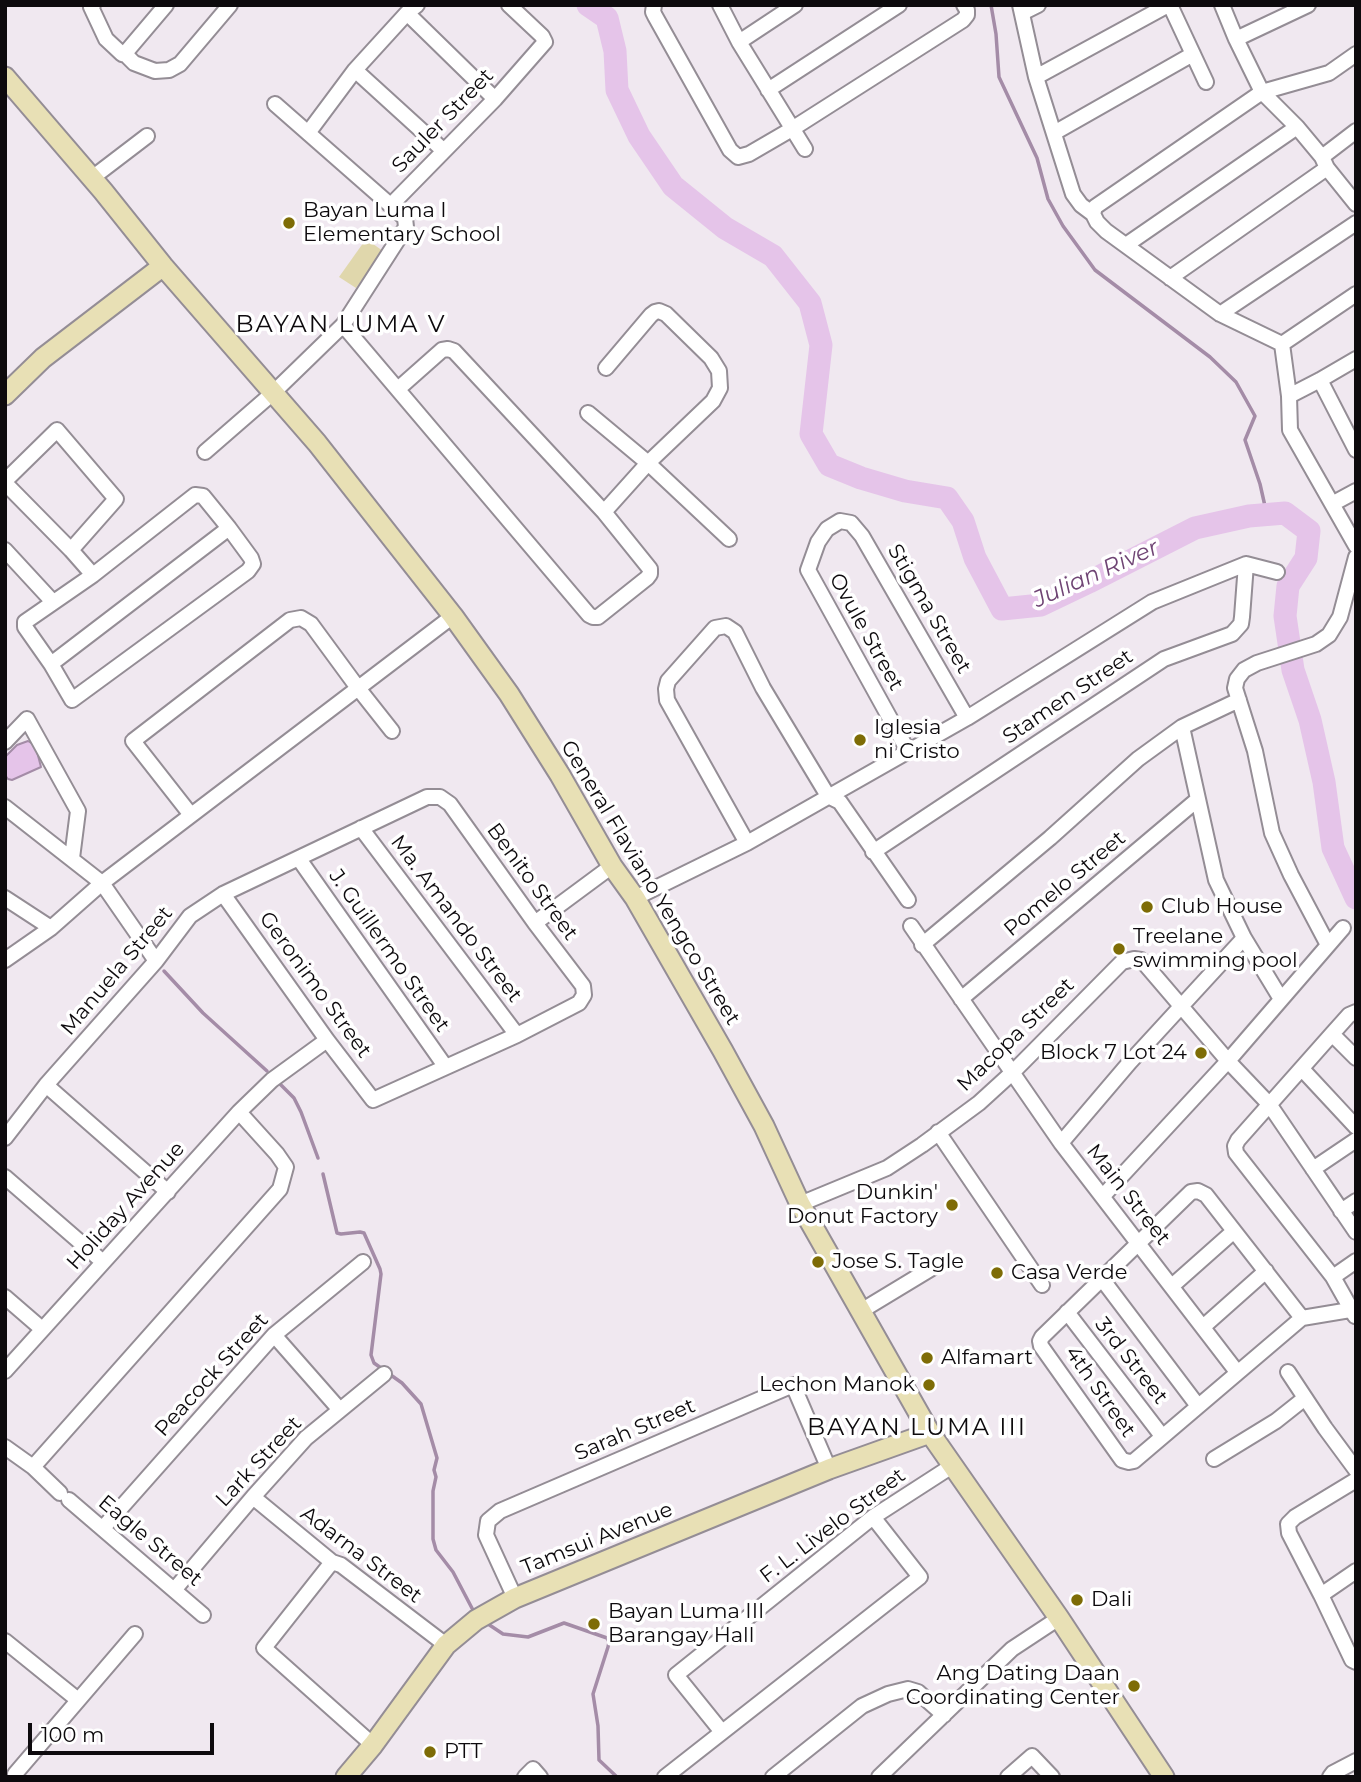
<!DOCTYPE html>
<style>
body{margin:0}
#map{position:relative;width:1361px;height:1782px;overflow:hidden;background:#f0e8f0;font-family:Montserrat,sans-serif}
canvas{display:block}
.frame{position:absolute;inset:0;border:7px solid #0d0a0d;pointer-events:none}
.scale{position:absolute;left:28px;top:1723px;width:186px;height:32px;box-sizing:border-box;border:4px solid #0d0a0d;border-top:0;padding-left:9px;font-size:21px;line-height:24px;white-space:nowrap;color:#0d0a0d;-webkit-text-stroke:5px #fff;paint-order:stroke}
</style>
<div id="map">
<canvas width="1361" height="1782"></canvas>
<div class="frame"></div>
<div class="scale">100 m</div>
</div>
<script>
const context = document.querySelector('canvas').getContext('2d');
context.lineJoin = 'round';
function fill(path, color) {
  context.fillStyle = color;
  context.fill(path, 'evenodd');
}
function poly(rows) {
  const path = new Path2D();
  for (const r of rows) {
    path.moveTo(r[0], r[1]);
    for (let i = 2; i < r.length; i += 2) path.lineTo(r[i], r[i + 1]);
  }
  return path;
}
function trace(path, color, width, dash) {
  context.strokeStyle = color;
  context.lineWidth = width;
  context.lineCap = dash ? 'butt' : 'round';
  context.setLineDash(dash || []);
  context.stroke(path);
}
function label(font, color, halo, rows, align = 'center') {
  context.font = font + ' Montserrat,sans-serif';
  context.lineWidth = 7;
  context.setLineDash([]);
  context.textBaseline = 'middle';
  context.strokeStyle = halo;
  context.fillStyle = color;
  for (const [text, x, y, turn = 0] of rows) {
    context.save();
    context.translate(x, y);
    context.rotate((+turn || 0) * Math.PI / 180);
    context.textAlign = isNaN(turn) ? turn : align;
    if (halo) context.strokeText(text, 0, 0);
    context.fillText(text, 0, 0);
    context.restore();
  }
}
fill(poly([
 [366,239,383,251,356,288,339,277]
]), '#e0d7ac');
const water = poly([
 [28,741,33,744,36,748,41,767,12,780,8,779,5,775,5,757,17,745,28,741]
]);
fill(water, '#e5c4e9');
trace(water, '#a48ca7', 2);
trace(poly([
 [991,5,996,34,999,77,1037,158,1048,199,1063,226,1095,270,1210,357,1236,382,1255,416,1245,440,1260,484,1267,515],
 [164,971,203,1013,267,1071],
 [278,1082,294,1098,301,1112,318,1158],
 [323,1174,337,1233,341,1234,360,1232,364,1233,380,1269,381,1274,371,1355,374,1363,402,1383,421,1404,437,1458,434,1470,436,1477,433,1491,433,1539,436,1550,453,1572,474,1612],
 [485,1622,503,1634,528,1637,564,1623,607,1638,609,1642,608,1647,593,1694,598,1726,599,1760,617,1777]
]), '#a48ca7', 3.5);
trace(poly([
 [588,5,607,18,615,51,617,90,639,136,673,186,725,228,773,256,810,303,821,345,811,434,829,465,861,478,905,491,947,498,963,521,975,558,1002,609,1041,605,1089,582,1195,528,1249,516,1285,513,1309,531,1306,558,1288,586,1285,616,1293,670,1310,720,1324,782,1333,848,1356,898]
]), '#e5c4e9', 23);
const street = poly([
 [93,5,91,7,106,39,122,54,127,51],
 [166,5,127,51,128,57,134,63,155,71,169,70,180,64,230,5],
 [654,5,653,12,655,16,730,150,738,157,749,154,792,129,963,20,967,15,967,10,964,5],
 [720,5,739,42,805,149],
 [1020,5,1036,77,1073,194,1081,205,1093,214,1097,222,1106,231,1220,314,1282,344,1289,396],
 [1170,5,1206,82],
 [407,13,495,99],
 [1022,13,1038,5],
 [1236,39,1308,5],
 [739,42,795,5],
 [1356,54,1329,73,1262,92,1297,127,1322,157,1327,168,1356,204],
 [355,70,444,151],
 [1036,77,1168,5],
 [768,90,899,5],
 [308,133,355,70,407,13,417,5],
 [1054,133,1193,54],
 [1322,157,1356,131],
 [92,178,147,136],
 [391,205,495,99,545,42,542,36,509,5],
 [1093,214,1095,207,1262,92,1236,39,1222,5],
 [1126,245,1297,127],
 [1170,278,1327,168],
 [1220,314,1356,223],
 [343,325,589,615,593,617,598,617,647,578,650,574,650,569,604,512,454,351,448,349,442,350,398,389],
 [1282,344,1356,294],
 [1356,359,1320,380,1289,396,1290,430,1356,546],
 [1320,380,1356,450],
 [588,413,648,463,713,401,720,388,719,371,711,358,666,314,659,311,655,312,651,315,606,368],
 [205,452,274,392,343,325,406,227,405,218,275,104],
 [5,481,57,430,116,499,71,550],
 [5,483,71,550,93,575],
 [195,495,203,496,229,528,251,558,253,564,248,571,72,700,51,664,25,627,25,622,93,575,195,495],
 [1332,504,1356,491],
 [604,512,648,463,729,539],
 [5,550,53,602],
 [51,664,229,528],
 [1182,727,1216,880,1244,938,1281,999],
 [5,742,27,719,78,811,72,858],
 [908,751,808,570,818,542,827,529,840,521,851,523,862,536,967,718],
 [828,796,840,802,908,900],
 [5,807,102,883,453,616],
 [191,815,133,741,290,620,301,618,311,624,358,688,392,731],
 [361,828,517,1035],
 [747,843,667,700,666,689,668,681,715,628,726,626,735,632,763,688,828,796],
 [873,852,1164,659,1232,634,1241,624,1242,617,1246,564],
 [299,859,445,1066],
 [5,898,51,928],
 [635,898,747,843,967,718,1152,602,1246,564,1277,572],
 [535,923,612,866],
 [911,926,1061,1143,1237,1372],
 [922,945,1050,838,1138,759,1182,727,1239,700],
 [1328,945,1291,875,1272,833,1255,751,1235,688,1237,679,1244,670,1257,663,1316,644,1329,635,1340,617,1356,557],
 [5,960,51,928,102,883,156,961],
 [961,999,1197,800],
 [1332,1034,1356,1058],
 [1302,1069,1356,1127],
 [46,1085,168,1192],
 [239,1112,272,1080,327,1040],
 [938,1132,1042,1285],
 [5,1138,46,1085,156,961,190,916,223,894,427,797,440,797,450,804,535,923,583,986,584,995,579,1003,517,1035,373,1100,327,1040,223,894],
 [1061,1143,1130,1062,1244,938],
 [1313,1169,1356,1140],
 [5,1177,103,1262],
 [1103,1196,1228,1061,1343,928],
 [800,1204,887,1168,922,1145,979,1103,1013,1072,1122,962,1134,959,1141,960,1145,964,1228,1061,1269,1104,1356,1232],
 [1341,1211,1356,1201],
 [1333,1277,1356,1261],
 [1102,1279,1198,1406],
 [1172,1286,1234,1231],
 [5,1297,42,1329],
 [861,1311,937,1265],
 [1067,1312,1162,1436],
 [1355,1316,1333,1277,1236,1153,1235,1146,1238,1140,1332,1034,1349,1015,1356,1012],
 [1302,1318,1206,1195,1198,1191,1191,1192,1042,1337,1040,1341,1041,1346,1122,1460,1129,1462,1134,1461,1302,1318,1356,1309],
 [1203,1327,1266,1271],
 [274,1335,340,1410],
 [5,1371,239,1112,277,1154,286,1167,280,1189,33,1467],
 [1288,1372,1325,1428,1356,1470],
 [5,1447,33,1467,60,1493],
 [1214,1459,1276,1421,1305,1398],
 [1356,1480,1295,1517,1288,1524,1289,1533,1321,1595,1352,1660,1356,1662],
 [253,1497,332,1562,341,1565,446,1645],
 [69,1500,203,1615],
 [103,1528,274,1335,363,1262],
 [332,1562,264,1648,373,1745],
 [175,1589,253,1497,306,1438,384,1374],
 [1321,1595,1356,1571],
 [515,1598,486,1535,488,1521,500,1511,793,1385,829,1469],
 [5,1641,78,1700],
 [722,1732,676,1675,873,1517,952,1466],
 [15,1774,135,1634],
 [525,1777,533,1769,540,1777],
 [665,1777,920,1577,873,1517],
 [773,1777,862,1706,888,1694,908,1689,918,1692,944,1715],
 [879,1777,1012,1649,1059,1618],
 [1008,1777,1032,1756,1052,1777],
 [1330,1777,1333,1773,1356,1761]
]);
const secondary = poly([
 [5,77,103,191,163,266,317,443,453,616,509,694,560,775,612,866,635,898,723,1051,764,1126,800,1204,930,1433,1059,1618,1164,1777],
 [5,395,43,358,163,266],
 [346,1777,373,1745,446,1645,476,1620,515,1598,829,1469,930,1433]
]);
trace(street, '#948d95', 18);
trace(secondary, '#948d95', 23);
trace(street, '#fff', 14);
trace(secondary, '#e8e0b5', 19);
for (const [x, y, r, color] of [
 [289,223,7,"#7e6c06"],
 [860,740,7,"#7e6c06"],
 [1147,907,7,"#7e6c06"],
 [1119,949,7,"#7e6c06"],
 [1201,1053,7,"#7e6c06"],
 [952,1205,7,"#7e6c06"],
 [818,1262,7,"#7e6c06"],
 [997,1273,7,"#7e6c06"],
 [927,1358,7,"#7e6c06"],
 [929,1385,7,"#7e6c06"],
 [1077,1600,7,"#7e6c06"],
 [594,1624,7,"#7e6c06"],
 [1134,1686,7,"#7e6c06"],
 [430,1752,7,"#7e6c06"]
]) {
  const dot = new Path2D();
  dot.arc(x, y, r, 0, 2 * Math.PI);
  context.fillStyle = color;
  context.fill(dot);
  trace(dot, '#fff', 2.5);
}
label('21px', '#0d0a0d', '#fff', [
 ["Sauler Street",443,121,-46],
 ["Stigma Street",929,609,60],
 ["Ovule Street",866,632,61],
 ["Stamen Street",1068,697,-34],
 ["Benito Street",532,882,54],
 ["General Flaviano Yengco Street",650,883,59],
 ["Pomelo Street",1065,884,-40],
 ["Ma. Amando Street",456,919,53],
 ["J. Guillermo Street",389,951,55],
 ["Manuela Street",117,971,-50],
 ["Geronimo Street",315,985,54],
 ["Macopa Street",1016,1035,-44],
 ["Main Street",1128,1195,52],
 ["Holiday Avenue",126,1206,-48],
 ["3rd Street",1131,1361,52],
 ["Peacock Street",212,1375,-48],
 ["4th Street",1100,1392,55],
 ["Sarah Street",635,1430,-23],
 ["Lark Street",259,1462,-47],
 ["F. L. Livelo Street",833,1526,-37],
 ["Tamsui Avenue",597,1539,-22],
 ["Eagle Street",150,1541,40],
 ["Adarna Street",361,1555,37]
]);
label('21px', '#0d0a0d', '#fff', [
 ["Bayan Luma I",303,211],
 ["Elementary School",303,235],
 ["Iglesia",874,728],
 ["ni Cristo",874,752],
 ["Club House",1161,907],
 ["Treelane",1133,937],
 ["swimming pool",1133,961],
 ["Block 7 Lot 24",1187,1053,"right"],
 ["Dunkin'",938,1193,"right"],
 ["Donut Factory",938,1217,"right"],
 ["Jose S. Tagle",832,1262],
 ["Casa Verde",1011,1273],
 ["Alfamart",941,1358],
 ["Lechon Manok",915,1385,"right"],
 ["Dali",1091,1600],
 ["Bayan Luma III",608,1612],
 ["Barangay Hall",608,1636],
 ["Ang Dating Daan",1120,1674,"right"],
 ["Coordinating Center",1120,1698,"right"],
 ["PTT",444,1752]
], 'left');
label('italic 23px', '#6f4474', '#fff', [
 ["Julian River",1096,574,-24]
]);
context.letterSpacing = '2px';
label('24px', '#0d0a0d', '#fff', [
 ["BAYAN LUMA V",341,325],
 ["BAYAN LUMA III",917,1428]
]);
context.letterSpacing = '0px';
</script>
